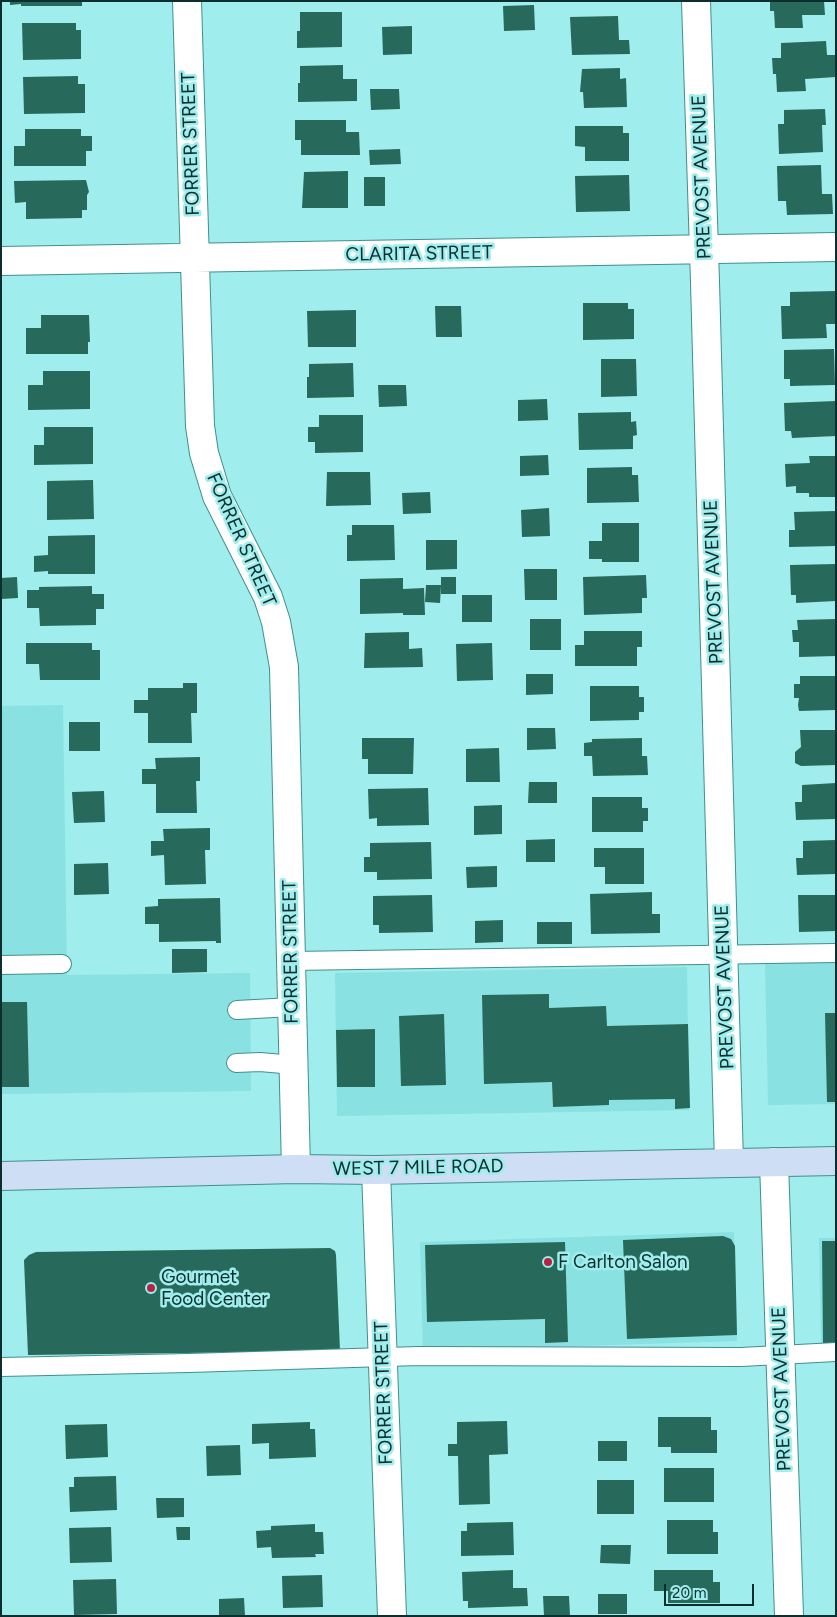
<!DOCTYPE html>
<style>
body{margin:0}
#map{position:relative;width:837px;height:1617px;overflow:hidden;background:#9fedec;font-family:Figtree,sans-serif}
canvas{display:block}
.frame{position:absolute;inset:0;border:2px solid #0d2e2e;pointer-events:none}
.scale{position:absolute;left:664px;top:1584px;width:90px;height:22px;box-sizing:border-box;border:2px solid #0d2e2e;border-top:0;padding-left:6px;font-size:15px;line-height:18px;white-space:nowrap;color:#0d2e2e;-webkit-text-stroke:4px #9fedec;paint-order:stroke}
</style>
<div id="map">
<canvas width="837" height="1617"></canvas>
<div class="frame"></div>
<div class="scale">20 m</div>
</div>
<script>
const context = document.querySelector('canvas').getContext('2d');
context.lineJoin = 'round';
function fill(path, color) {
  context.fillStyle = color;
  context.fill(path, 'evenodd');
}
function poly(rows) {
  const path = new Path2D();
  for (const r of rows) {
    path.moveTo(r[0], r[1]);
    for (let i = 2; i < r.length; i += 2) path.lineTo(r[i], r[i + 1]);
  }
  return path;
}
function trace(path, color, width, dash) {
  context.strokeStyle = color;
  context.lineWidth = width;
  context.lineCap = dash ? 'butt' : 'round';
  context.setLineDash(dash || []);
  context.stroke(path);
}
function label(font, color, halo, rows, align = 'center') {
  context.font = font + ' Figtree,sans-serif';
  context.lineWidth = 5;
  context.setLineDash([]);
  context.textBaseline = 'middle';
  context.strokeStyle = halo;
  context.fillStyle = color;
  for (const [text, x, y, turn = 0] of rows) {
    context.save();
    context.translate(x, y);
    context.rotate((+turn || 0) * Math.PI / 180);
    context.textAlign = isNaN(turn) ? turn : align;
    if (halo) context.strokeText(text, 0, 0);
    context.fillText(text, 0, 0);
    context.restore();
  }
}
fill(poly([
 [63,705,67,975,250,973,251,1091,1,1094,1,706],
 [836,961,836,1104,768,1105,765,962],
 [687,967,689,1110,337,1116,335,973],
 [734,1232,737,1341,423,1351,420,1242],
 [819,1238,836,1238,836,1346,821,1346]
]), '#89e1e1');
fill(poly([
 [10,1,82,1,82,6,21,6,21,4,10,5],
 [770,1,824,1,825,15,802,15,803,28,775,28,774,11,770,11],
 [534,5,535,30,504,31,503,6],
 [300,12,342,12,342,47,297,48,297,31,300,31],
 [618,16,619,40,629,40,630,54,572,55,570,17],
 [22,23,76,23,76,30,81,30,81,59,23,60],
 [412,26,412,54,383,55,382,27],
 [826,41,827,55,836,55,836,77,805,79,806,91,777,92,776,74,773,74,772,58,781,58,781,43],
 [343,65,343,79,357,79,357,101,298,102,298,83,300,83,300,66],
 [620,68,620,79,626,78,627,107,584,108,583,92,580,92,582,69],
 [78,76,78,84,85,84,85,113,24,114,23,77],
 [370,89,399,89,400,109,371,110],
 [825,109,826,125,822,125,823,152,779,154,778,124,784,124,784,110],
 [295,120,346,120,346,132,359,132,360,155,301,155,301,140,295,140],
 [575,126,623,126,623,133,629,133,629,161,585,161,585,147,575,146],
 [25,129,81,129,81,136,92,136,92,151,86,151,86,166,14,166,14,146,25,146],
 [400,149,401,164,370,165,369,150],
 [821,165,822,194,832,194,833,214,787,215,786,201,778,201,777,166],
 [348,171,348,208,302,208,304,172],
 [629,175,630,211,576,212,575,176],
 [364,177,385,177,385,206,364,206],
 [86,180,89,192,87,195,87,210,82,210,82,218,26,219,26,202,15,203,14,181],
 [836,291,836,324,826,324,827,338,782,339,781,306,790,306,790,292],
 [583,303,628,303,628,309,634,309,634,339,583,340],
 [435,306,461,306,462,337,436,337],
 [356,310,356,347,308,347,307,311],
 [41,315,89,315,90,342,88,342,88,354,26,354,26,328,41,328],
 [834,349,835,385,790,386,790,379,784,379,784,350],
 [601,359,636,359,637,396,601,397],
 [353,363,354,397,307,398,307,377,309,377,309,364],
 [43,371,90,371,90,409,28,410,28,385,43,385],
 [378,385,406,385,407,406,379,407],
 [547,399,548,420,518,421,518,400],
 [836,401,836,436,792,438,791,431,785,431,784,403],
 [631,412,631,422,636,421,637,435,633,436,633,449,579,450,578,413],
 [319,415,363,415,363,452,315,453,315,442,308,442,308,427,319,427],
 [44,427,93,427,93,464,34,465,34,445,44,445],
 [548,455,549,475,520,476,520,456],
 [809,456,835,456,835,497,809,497,809,493,796,493,796,486,786,487,785,464,810,463],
 [632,467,632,475,638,475,639,502,587,503,587,468],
 [327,472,370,472,371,505,326,506],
 [93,480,94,519,47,520,47,481],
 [430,492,431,513,403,514,402,493],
 [549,508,550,536,522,537,521,510],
 [836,511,836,546,789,547,789,530,795,530,794,512],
 [602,523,639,523,639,562,602,562,602,559,589,559,589,541,602,541],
 [352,525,394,525,395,560,347,561,347,535,352,535],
 [95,535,95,574,48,574,48,571,34,572,34,556,48,555,48,536],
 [426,540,457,540,457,569,426,570],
 [836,564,836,601,796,603,796,595,791,595,790,565],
 [524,569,557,569,557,600,525,600],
 [646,575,647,598,642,598,642,613,584,615,583,577],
 [17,577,18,598,1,599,1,578],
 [441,577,456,577,456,594,441,594],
 [403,578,403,589,424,588,425,615,403,615,403,613,360,614,360,579],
 [426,585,441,585,440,603,425,602],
 [92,586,92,594,104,594,104,609,96,609,96,625,40,626,39,608,27,608,27,590,39,590,39,587],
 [462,595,492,595,492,622,462,622],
 [530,619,561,619,561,650,530,650],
 [836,619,836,656,799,657,799,642,793,642,792,630,798,630,797,620],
 [584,631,642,631,642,647,637,647,637,666,575,666,575,645,584,645],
 [409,632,409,649,422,648,423,667,364,668,365,633],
 [26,643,92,643,92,650,100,650,100,680,40,680,39,664,26,664],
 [492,643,493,680,457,681,456,644],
 [526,674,553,674,553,694,526,695],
 [800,676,836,676,836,710,799,711,798,705,799,698,794,698,794,684,800,684],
 [183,683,197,683,197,713,191,713,192,743,148,743,148,713,134,713,134,700,148,700,148,688,183,688],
 [590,686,639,686,639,697,644,697,644,712,639,712,639,720,590,721],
 [69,722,100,722,100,751,69,751],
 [527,728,555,728,556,749,527,750],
 [800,730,836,730,836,765,801,766,795,763,795,752,801,747],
 [362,738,414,738,413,774,368,774,368,759,362,759],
 [642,738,642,756,647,756,648,775,593,776,592,756,584,756,584,743,592,742,592,739],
 [499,748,500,782,466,782,466,749],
 [200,757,200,781,196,781,197,813,156,813,156,784,142,784,142,769,156,769,155,758],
 [529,782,557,782,557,803,528,803],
 [836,783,836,819,796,820,795,802,802,802,802,785],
 [428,788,429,825,377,826,377,818,369,819,368,789],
 [104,791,105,822,74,823,72,792],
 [592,797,642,797,642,808,648,808,648,821,643,821,643,832,592,832],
 [502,805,502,834,474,835,474,806],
 [210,828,210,850,205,850,206,884,165,885,164,855,151,856,151,841,164,841,163,829],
 [555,839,555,862,526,862,526,840],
 [836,840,836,874,797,875,796,858,803,858,803,841],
 [431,842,432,879,377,880,377,872,364,872,364,857,370,857,370,843],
 [594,848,644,848,644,884,605,884,605,867,594,867],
 [108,863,109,894,74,895,74,864],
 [497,866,497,887,467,888,466,867],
 [652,892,652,914,660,914,660,933,591,934,590,894],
 [432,895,433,932,379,933,379,925,373,925,373,896],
 [798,895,836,895,836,931,799,932],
 [220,898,221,943,216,943,216,941,159,942,159,924,145,924,145,907,158,906,158,899],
 [503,920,503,942,475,943,475,921],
 [537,922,572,922,572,944,537,944],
 [172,949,207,949,207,972,172,973],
 [549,994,549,1008,606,1006,607,1026,688,1024,690,1108,675,1109,675,1099,609,1100,609,1105,553,1107,552,1082,484,1084,482,995],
 [1,1002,27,1002,29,1087,1,1087],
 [825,1013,836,1013,836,1102,827,1102],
 [444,1014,446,1085,401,1086,399,1016],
 [375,1029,375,1087,337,1087,336,1030],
 [723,1236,731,1239,735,1246,737,1335,627,1339,623,1240],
 [822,1241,836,1241,836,1344,823,1344],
 [565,1242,568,1342,545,1343,545,1319,427,1322,425,1245],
 [330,1248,335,1251,336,1255,340,1351,28,1355,24,1260,29,1255,36,1252],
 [658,1417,711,1417,711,1430,717,1430,717,1453,671,1453,671,1447,658,1447],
 [507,1421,508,1454,489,1455,490,1504,459,1505,458,1456,448,1456,448,1444,457,1444,457,1422],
 [310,1422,310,1429,315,1429,316,1457,269,1459,269,1443,252,1444,252,1424],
 [107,1424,108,1457,66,1459,65,1425],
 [598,1441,627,1441,627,1461,598,1461],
 [240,1445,241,1475,207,1476,206,1446],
 [664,1468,714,1468,714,1502,664,1502],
 [116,1476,117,1510,70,1512,69,1487,74,1487,74,1477],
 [597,1480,634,1480,634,1514,597,1514],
 [156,1498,184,1498,184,1517,157,1518],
 [667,1520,713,1520,713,1532,718,1532,718,1554,667,1554],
 [513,1522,514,1555,461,1556,461,1531,467,1531,467,1523],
 [315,1524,315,1532,323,1532,324,1554,315,1554,316,1557,272,1558,271,1547,257,1548,256,1531,271,1530,271,1526],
 [111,1527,112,1562,70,1563,69,1528],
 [176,1527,190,1527,190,1540,177,1540],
 [601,1545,631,1545,630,1564,600,1563],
 [513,1570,513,1588,527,1588,528,1606,468,1608,468,1601,463,1601,462,1572],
 [654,1570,713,1570,713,1582,720,1582,720,1603,668,1603,668,1591,654,1591],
 [322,1575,323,1607,283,1608,282,1576],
 [116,1579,117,1614,74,1615,73,1580],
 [598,1594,627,1594,627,1614,598,1614],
 [543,1596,569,1596,570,1616,544,1616],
 [244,1598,245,1616,219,1616,219,1599]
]), '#27695a');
const service = poly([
 [291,961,836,953],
 [1,965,62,964],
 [237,1010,292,1007],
 [236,1063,260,1062,294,1065],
 [1,1367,189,1363,419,1356,741,1357,836,1352]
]);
const minor = poly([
 [187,1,200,426,204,453,217,496,268,597,276,622,284,667,296,1169],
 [696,1,705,282,729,1163],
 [1,261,836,247],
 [774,1162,789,1616],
 [376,1170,392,1616]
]);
const secondary = poly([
 [1,1176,296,1169,376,1170,836,1161]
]);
trace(service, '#418f90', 20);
trace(minor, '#418f90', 30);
trace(secondary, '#418f90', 30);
trace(service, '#fff', 18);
trace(minor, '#fff', 28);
trace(secondary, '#cedef4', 28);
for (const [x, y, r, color] of [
 [548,1262,5,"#b52342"],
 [151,1288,5,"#b52342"]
]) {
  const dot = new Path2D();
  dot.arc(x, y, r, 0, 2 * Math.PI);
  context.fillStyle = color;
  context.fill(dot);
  trace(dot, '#9fedec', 2);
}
label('19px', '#0d2e2e', '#9fedec', [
 ["FORRER STREET",191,144,-92],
 ["PREVOST AVENUE",702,177,-92],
 ["CLARITA STREET",419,254,-1],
 ["FORRER STREET",241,540,66],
 ["PREVOST AVENUE",714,582,-92],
 ["FORRER STREET",291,952,-91],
 ["PREVOST AVENUE",725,987,-92],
 ["WEST 7 MILE ROAD",418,1168,-1],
 ["PREVOST AVENUE",782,1389,-92],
 ["FORRER STREET",384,1393,-92]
]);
label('19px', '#0d2e2e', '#9fedec', [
 ["F Carlton Salon",558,1262],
 ["Gourmet",161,1277],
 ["Food Center",161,1299]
], 'left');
</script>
